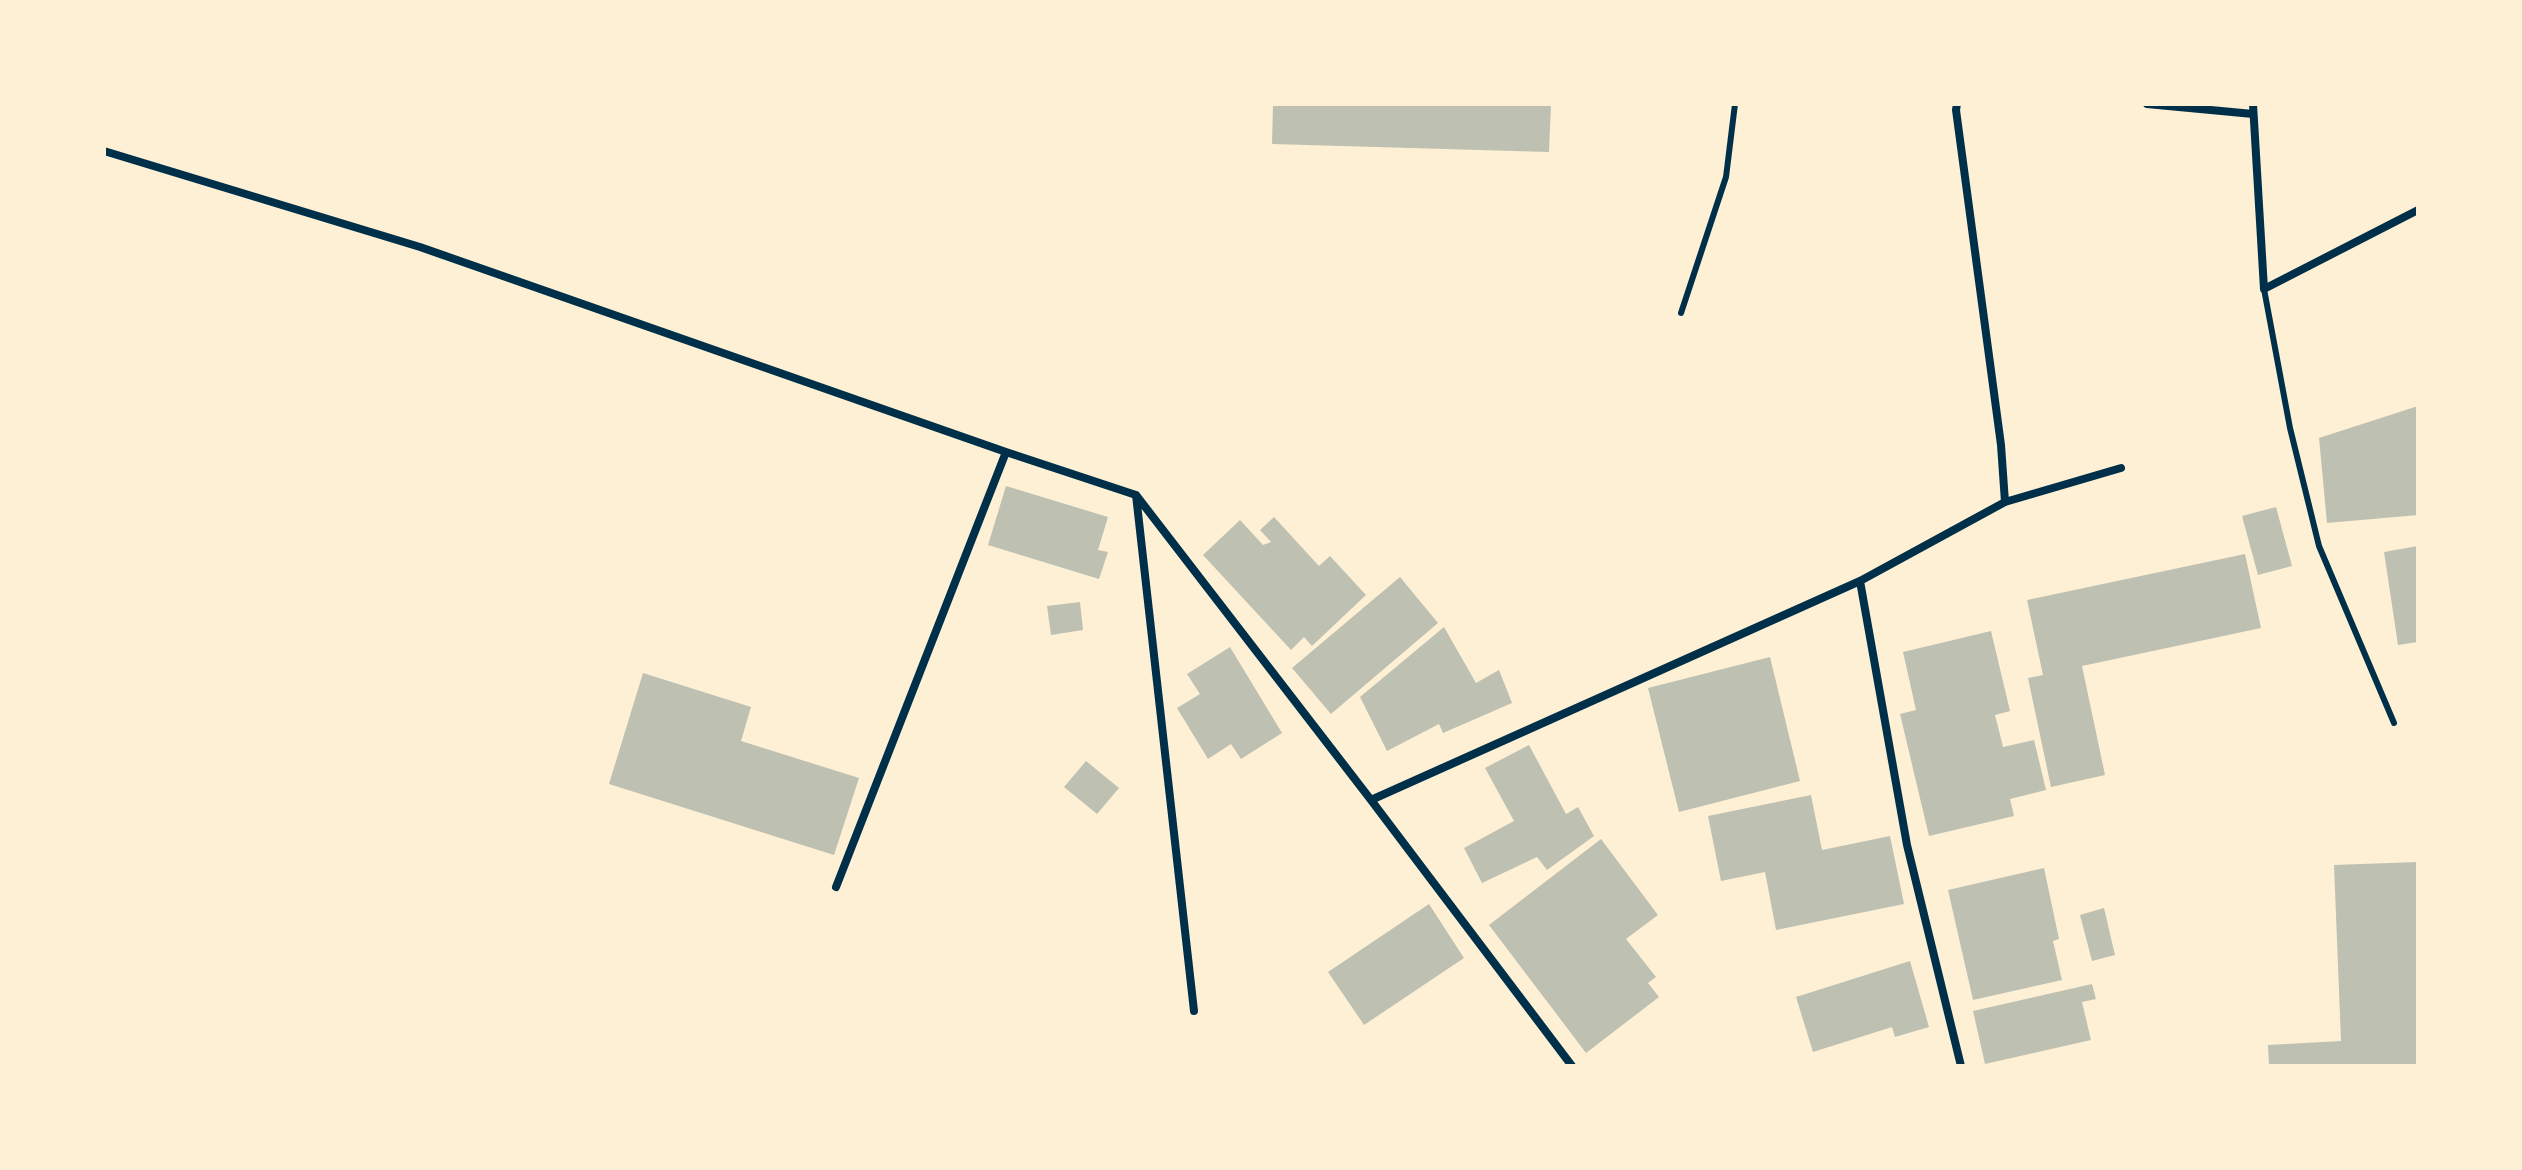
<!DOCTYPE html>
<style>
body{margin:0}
#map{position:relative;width:2522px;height:1170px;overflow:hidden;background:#fdf0d5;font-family:"PT Sans Narrow",sans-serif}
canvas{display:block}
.frame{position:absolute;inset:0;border:106px solid #fdf0d5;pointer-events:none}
</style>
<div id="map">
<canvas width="2522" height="1170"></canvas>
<div class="frame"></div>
</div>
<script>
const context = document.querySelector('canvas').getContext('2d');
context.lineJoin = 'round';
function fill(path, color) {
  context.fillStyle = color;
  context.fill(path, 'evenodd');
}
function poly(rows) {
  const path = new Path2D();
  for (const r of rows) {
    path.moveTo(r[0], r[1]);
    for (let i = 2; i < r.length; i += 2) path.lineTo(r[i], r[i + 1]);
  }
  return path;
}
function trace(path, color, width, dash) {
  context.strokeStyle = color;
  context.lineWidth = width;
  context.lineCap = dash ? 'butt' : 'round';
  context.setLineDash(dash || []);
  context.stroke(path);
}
fill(poly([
 [1273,104,1551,104,1549,152,1272,144],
 [2418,406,2418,515,2327,523,2319,438],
 [1006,486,1108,517,1098,550,1108,552,1099,579,988,545],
 [2276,507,2292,566,2258,575,2242,516],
 [1274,517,1319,566,1330,556,1366,595,1312,646,1304,637,1291,650,1203,555,1240,520,1263,545,1271,542,1260,530],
 [2418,546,2418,642,2398,645,2384,552],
 [2245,554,2261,628,2082,666,2105,775,2051,787,2028,678,2043,675,2027,600],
 [1400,577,1438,623,1331,714,1292,668],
 [1080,602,1083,630,1051,635,1047,606],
 [1444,627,1476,683,1499,670,1512,703,1443,733,1439,724,1387,751,1360,697],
 [1991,631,2010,711,1995,715,2003,747,2034,740,2046,790,2010,799,2014,816,1929,836,1900,714,1916,710,1903,652],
 [1230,647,1282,733,1241,759,1231,744,1208,759,1177,708,1200,694,1187,674],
 [1770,657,1800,781,1679,812,1648,688],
 [643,673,751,707,741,741,859,778,834,855,609,784],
 [1529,745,1566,814,1578,807,1594,836,1547,870,1537,857,1482,883,1464,848,1514,821,1485,768],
 [1086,761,1119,788,1097,814,1064,787],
 [1811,795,1822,850,1890,836,1904,904,1776,930,1765,872,1721,881,1708,816],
 [1601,839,1658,915,1626,939,1656,977,1648,983,1659,997,1586,1053,1489,925],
 [2418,862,2418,1066,2269,1066,2268,1045,2341,1041,2334,865],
 [2044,868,2059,939,2053,941,2062,980,1973,1000,1948,890],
 [1429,904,1464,958,1364,1025,1328,972],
 [2104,908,2115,955,2092,961,2080,915],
 [1910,961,1929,1027,1895,1037,1892,1027,1813,1052,1796,997],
 [2092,984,2096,999,2082,1002,2091,1040,1985,1064,1973,1011]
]), '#bec0b2');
trace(poly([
 [2264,289,2290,428,2319,546,2394,723],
 [1681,313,1726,177,1735,104]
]), '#003049', 6);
trace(poly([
 [1957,104,1956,110,2001,445,2005,502],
 [2147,104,2253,114],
 [2253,104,2264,289,2418,210],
 [104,151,420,247,1006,452,1136,495,1371,800],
 [1136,495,1194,1011],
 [1860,581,1907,845,1961,1066],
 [836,887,1006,452],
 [1572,1066,1371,800,1860,581,2005,502,2121,468]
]), '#003049', 8);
</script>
